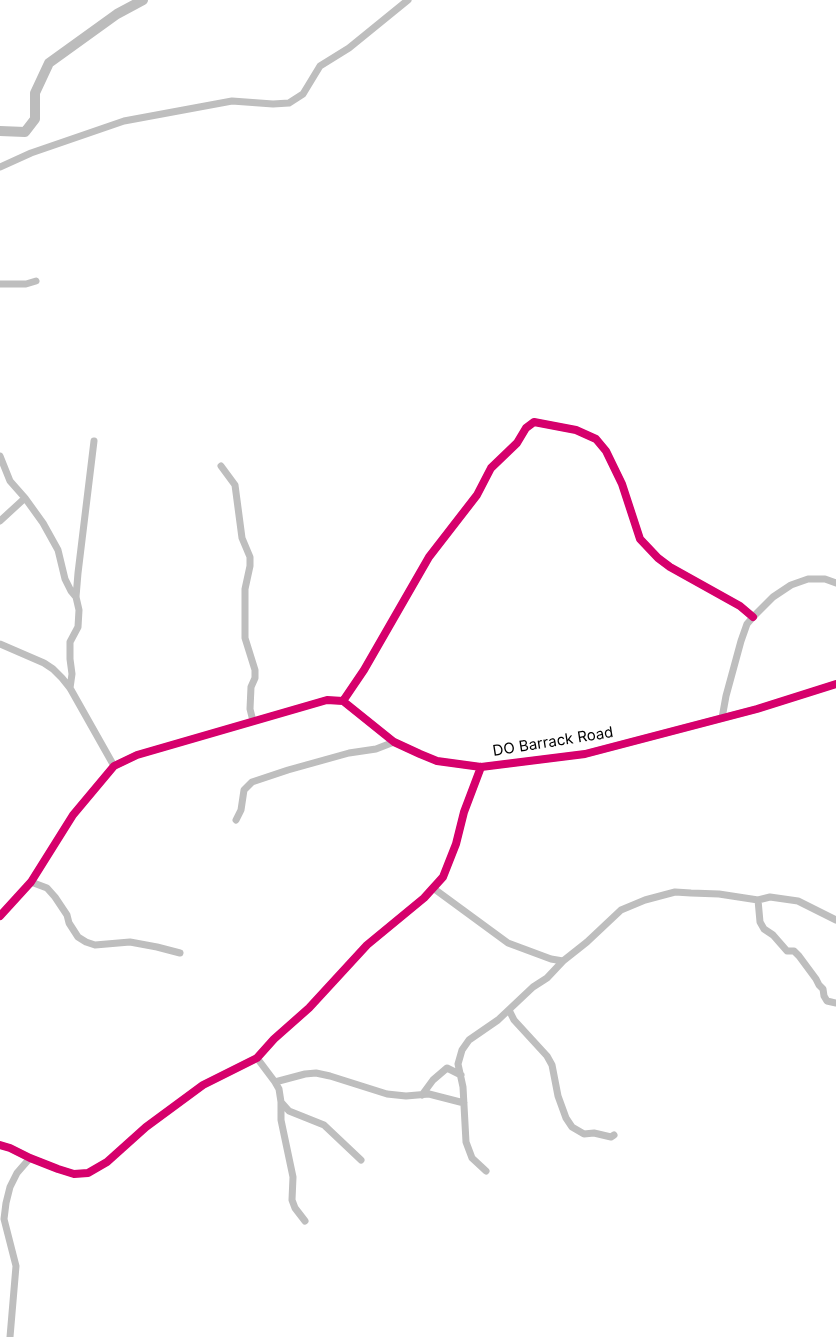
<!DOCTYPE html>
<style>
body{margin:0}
canvas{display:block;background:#fff}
</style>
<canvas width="836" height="1337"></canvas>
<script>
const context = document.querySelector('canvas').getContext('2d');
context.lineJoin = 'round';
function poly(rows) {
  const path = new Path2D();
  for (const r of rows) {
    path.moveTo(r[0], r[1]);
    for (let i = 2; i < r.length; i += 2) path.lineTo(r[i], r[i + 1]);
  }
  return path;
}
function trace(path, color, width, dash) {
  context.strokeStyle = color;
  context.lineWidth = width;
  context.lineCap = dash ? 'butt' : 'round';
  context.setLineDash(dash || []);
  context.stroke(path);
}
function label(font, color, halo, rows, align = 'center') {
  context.font = font + ' Inter,sans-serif';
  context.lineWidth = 4;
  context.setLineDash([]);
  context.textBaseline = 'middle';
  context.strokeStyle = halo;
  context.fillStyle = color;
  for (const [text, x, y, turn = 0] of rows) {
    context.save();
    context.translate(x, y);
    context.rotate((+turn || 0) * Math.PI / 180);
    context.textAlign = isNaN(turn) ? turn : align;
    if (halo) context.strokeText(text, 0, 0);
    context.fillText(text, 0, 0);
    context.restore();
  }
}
trace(poly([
 [0,131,25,132,35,119,35,93,49,63,117,14,143,0]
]), '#bcbcbc', 10);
trace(poly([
 [0,167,31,153,124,121,232,101,273,104,289,103,303,94,320,66,349,48,408,0],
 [0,284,26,284,36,281],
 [0,456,10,481,25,498,43,523,58,550,65,579,71,591,76,597],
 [221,466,235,485,242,538,250,557,250,566,245,589,245,638,255,670,255,678,251,687,250,709,253,721],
 [0,521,25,498],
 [0,644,44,663,53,669,62,678,70,688,114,766],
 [70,688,72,674,70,659,70,642,78,627,79,610,76,597,78,573,94,441],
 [343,701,364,670,429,557,477,495,491,468,517,443,526,428,534,422,576,430,596,439,606,451,622,484,640,539,658,558,670,567,740,606,753,617],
 [722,718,726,696,741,641,747,624,753,617,773,597,791,585,808,579,825,579,836,583],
 [236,820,241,810,244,790,252,782,288,770,349,753,376,749,394,742],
 [31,882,47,888,55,897,67,915,69,923,78,937,86,942,95,945,130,942,157,947,180,953],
 [433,888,508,943,551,959,563,961],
 [758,900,760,922,764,929,773,935,787,951,794,951,799,956,816,979,819,985,823,989,824,996,827,1001,836,1003],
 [0,916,31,882,73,815,114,766,137,755,327,700,343,701,394,742,420,754,437,761,481,767,585,754,757,709,836,684],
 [509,1010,514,1020,547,1056,552,1065,558,1096,566,1118,572,1127,584,1134,594,1133,611,1137,614,1135],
 [257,1058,275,1082,279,1089,281,1102,289,1111,324,1125,361,1160],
 [275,1082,305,1074,316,1073,330,1076,387,1094,406,1096,429,1094,464,1103],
 [422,1095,433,1080,447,1068,461,1075],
 [281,1102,281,1120,293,1177,292,1200,295,1208,305,1221],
 [0,1145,10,1148,30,1158,58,1169,74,1174,88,1173,107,1162,146,1127,203,1085,257,1058,274,1039,309,1008,367,945,424,898,443,877,456,844,464,812,481,767],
 [486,1171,472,1158,466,1142,463,1087,458,1064,462,1050,469,1040,498,1020,533,987,547,978,563,961,587,942,621,910,645,900,675,892,691,893,719,894,758,900,770,897,798,901,836,920],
 [10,1337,16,1266,4,1219,6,1203,10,1187,17,1173,30,1158]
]), '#bebebe', 7);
trace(poly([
 [343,701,364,670,429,557,477,495,491,468,517,443,526,428,534,422,576,430,596,439,606,451,622,484,640,539,658,558,670,567,740,606,753,617],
 [0,916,31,882,73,815,114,766,137,755,327,700,343,701,394,742,420,754,437,761,481,767,585,754,757,709,836,684],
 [0,1145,10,1148,30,1158,58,1169,74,1174,88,1173,107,1162,146,1127,203,1085,257,1058,274,1039,309,1008,367,945,424,898,443,877,456,844,464,812,481,767]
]), '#d6006c', 8);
label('15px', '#000', '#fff', [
 ["DO Barrack Road",553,742,-9]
]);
</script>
